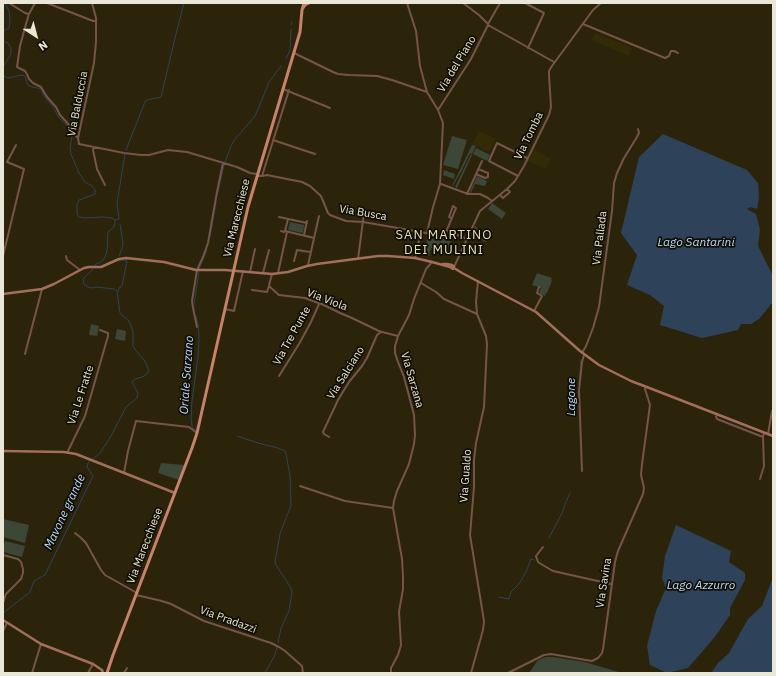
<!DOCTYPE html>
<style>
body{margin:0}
#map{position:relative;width:776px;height:676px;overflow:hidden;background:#2b240a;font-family:"IBM Plex Sans",sans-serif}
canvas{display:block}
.frame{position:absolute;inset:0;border:4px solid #ebe7d7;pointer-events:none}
.north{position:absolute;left:16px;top:16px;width:40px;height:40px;-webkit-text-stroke:3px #110e04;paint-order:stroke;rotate:144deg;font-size:11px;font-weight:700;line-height:16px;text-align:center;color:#ebe7d7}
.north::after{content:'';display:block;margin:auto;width:14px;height:18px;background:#ebe7d7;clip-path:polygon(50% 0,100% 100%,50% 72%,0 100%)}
</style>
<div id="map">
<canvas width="776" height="676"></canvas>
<div class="frame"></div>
<div class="north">N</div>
</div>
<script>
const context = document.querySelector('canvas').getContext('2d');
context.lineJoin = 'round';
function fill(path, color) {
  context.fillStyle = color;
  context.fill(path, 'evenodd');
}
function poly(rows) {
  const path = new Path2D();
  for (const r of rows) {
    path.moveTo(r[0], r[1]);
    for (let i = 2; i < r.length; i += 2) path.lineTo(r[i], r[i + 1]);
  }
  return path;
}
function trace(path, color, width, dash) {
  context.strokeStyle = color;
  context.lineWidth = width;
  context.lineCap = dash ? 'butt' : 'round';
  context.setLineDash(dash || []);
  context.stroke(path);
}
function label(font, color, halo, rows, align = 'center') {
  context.font = font + ' "IBM Plex Sans",sans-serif';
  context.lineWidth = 3.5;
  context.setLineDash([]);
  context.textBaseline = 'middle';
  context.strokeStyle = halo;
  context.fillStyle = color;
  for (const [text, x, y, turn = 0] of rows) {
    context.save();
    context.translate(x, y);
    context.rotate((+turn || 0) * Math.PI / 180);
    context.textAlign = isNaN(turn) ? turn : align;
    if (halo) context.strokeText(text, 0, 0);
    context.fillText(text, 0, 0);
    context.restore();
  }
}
fill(poly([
 [595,33,632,48,629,56,592,40],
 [479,131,496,139,489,152,472,144],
 [534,149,551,159,545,169,528,161,530,157,531,157,532,155,532,154]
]), '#332b07');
fill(poly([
 [452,136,467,140,458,169,443,165],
 [472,145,476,146,472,154,471,153,469,155,462,170,453,186,452,186],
 [476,148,490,155,487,161,473,154],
 [471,154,472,155,457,188,455,187],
 [444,170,455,174,454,179,443,175],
 [477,176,487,181,485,186,475,184,471,193,470,193,471,189],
 [492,203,506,213,502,219,488,209],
 [290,222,304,225,303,233,288,230],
 [475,226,482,231,483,233,480,237,487,241,486,242,471,236],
 [428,235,451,241,445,254,439,251,439,250,431,248,429,256,424,254],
 [537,273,552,278,551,280,552,281,547,293,546,293,545,296,539,293,541,288,532,285],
 [91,324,99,326,97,336,89,335],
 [117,329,126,331,125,341,115,339],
 [161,463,184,465,179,480,158,473],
 [3,519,29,525,25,543,3,537],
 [5,541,25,546,22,557,3,552,3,547],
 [546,657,553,657,585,662,622,673,529,673,538,660]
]), '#3c4738');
fill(poly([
 [663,134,747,170,758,183,759,198,757,209,750,207,747,209,756,214,760,230,758,246,773,276,773,302,759,319,751,324,741,324,738,330,702,338,660,325,664,306,650,295,627,285,637,255,621,233,639,157],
 [676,525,731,551,729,562,745,573,745,580,730,608,730,615,714,638,688,668,667,673,650,665,647,646,656,611,666,588,662,578,665,556],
 [773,577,773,673,711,673,718,663,729,653,748,619,762,606]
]), '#2e435a');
trace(poly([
 [291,25,292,21],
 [3,32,5,30,9,28,10,21,9,11,5,3],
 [3,41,8,43,11,48,11,54,3,67],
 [286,59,290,50,291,29],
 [3,71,3,76,8,78,22,75,25,76,27,83,29,86,41,89,44,96,53,107,59,118,69,127,71,131,72,137,70,147,71,154,79,173,85,182,92,186,95,190,95,194,79,200,77,204,77,214,79,217,84,218,104,217,112,218,115,220,115,223,114,227,108,232,107,251,105,257,101,262,96,264,95,266],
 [126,150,145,102,147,100,161,97,176,34,184,3],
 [225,162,231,146,235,139,250,122,255,116,259,107,269,82,281,66],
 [217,196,224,165],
 [115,220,119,219,117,203,125,154],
 [210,237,216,203],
 [119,256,122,249,123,243,121,231,120,224],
 [199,269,207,250],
 [118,292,119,288,122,286,127,261,123,260,119,261],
 [194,311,194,304,199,272],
 [196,316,198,324,199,336,198,357,192,401,191,417,192,426,192,428,196,430],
 [579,383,581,360],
 [237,436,258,443,278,448,285,451,286,453,290,476,291,506,284,523,280,534,275,562,276,565,291,588,292,592,289,611,281,628,278,643],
 [93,459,100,453,111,436,126,407,137,398,138,393,132,382,135,379,142,377,146,375,149,371,145,361,136,351,133,346,133,331,129,321,120,313,117,291,114,289,96,287,92,288,88,287,84,284,83,279,93,269],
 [549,538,563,511,565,504,570,493],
 [499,597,509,599,511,592,519,584,526,572,531,559,534,560],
 [3,613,30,592,34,581,45,575,93,476,87,467,88,463,90,461],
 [265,673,275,655,277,647]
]), '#2e435a', 1);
trace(poly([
 [9,3,25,13,29,14],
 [35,3,29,14,26,24,20,46,17,67,25,71,27,74,29,79,33,83,41,87,47,97,56,107,60,115,71,127,75,135,78,138],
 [47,3,93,21,96,21],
 [92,3,96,18,96,42,94,63,78,138,79,144,124,153,141,155,149,155,168,150,187,152,237,167,250,173,257,174],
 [407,3,416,31,420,66,427,92,438,110,443,123,440,184,433,207,427,233],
 [463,3,479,15,488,24,488,25,554,62],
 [525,3,544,13,528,48],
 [488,24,500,3],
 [583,24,665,58,669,56,671,51,674,51,678,53],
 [294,53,333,72,338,74,349,75,377,76,392,80,427,92],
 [283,89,330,108],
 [438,110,471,59,488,25],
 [273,140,315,154],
 [94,147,93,150,97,169,105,185],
 [476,174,485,178,488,177,488,173,478,169],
 [257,176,262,176,267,175,302,182,310,186,321,196,328,213,330,215,346,221,363,222,421,232,444,237,456,208,453,206,449,217,452,218],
 [262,176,289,90],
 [518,176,489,161,497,143,527,158],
 [441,184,468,194,480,194,488,198,492,201],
 [467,194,482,161],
 [500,195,503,198,510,192,507,189],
 [279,217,307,223],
 [447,230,467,239],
 [281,231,284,232,285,231,314,238],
 [285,231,288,219],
 [304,235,307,221],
 [3,256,24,169,7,162,16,145],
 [66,256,67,260,80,270],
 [415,258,421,232],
 [358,259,364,213],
 [294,261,297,250,310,252],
 [308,265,319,216],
 [454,267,480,211,507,189,515,181,524,166,549,115,551,107,549,75,549,71,552,66,593,10,601,3],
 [250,272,255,249],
 [263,273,269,250],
 [278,273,287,232],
 [272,274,269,285,270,287,279,295,305,298,324,305,340,313,352,318,381,332],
 [421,283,436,292,444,299,477,314],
 [252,290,267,292,269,286],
 [225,309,234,311,243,271],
 [534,311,542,296,537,293,539,287],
 [197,327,193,308,192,301,197,270,203,257,208,243,217,192,223,163],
 [582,353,586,346,593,328,599,307,612,211,614,183,617,173,624,158,637,137,639,133,638,129],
 [25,354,42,289],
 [279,376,299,344,311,322,319,304],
 [717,415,716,417,717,419,763,437,764,433],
 [768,434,772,411],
 [329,437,324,434,323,432,338,400,349,382,362,366,367,358,377,335,381,332,382,332,398,336],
 [67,453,85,416,108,336,108,333,100,330],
 [582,471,579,390,582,362,584,355],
 [124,473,128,451,136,421,189,427,197,433],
 [760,479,764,466,763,437],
 [300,486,345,501,393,508],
 [75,533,80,537,86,543,101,570,105,575,137,593],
 [543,547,536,556,538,562,541,564,553,571,611,584],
 [3,555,18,559,21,562,23,569,23,573,21,579,6,594,3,603],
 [136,595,162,601,171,604,204,621,271,643,279,647,285,651,302,666,303,673],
 [3,631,7,623],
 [32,673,41,644],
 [88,673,93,664],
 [124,673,127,668],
 [391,673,391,668,398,655,401,645,399,612,403,589,403,576,402,559,393,508,394,501,397,491,409,464,414,444,415,435,414,415,404,377,398,362,395,353,395,346,398,336,409,315,414,299,426,269,432,262],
 [471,673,483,630,484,621,470,535,474,487,474,460,476,443,484,407,487,344,486,336,477,314,476,302,478,281],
 [508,673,544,655,551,654,592,661,598,658,602,653,603,649,615,562,618,551,643,494,644,488,641,475,642,464,650,405,645,389,646,387]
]), '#765449', 2);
trace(poly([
 [443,264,447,264,452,265],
 [452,265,454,267,453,269,450,267,452,265],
 [454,268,462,273,536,312,580,351,599,365,631,381,652,389,773,436],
 [3,294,42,289,54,284,84,268,89,267,101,267,119,259,126,258,164,262,196,270,225,270,272,274,288,272,307,266,317,264,378,256,388,256,415,258,432,262,450,267],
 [3,451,64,452,76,454,175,493],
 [3,620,41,644,93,664,102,670,103,673]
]), '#a36e5c', 2.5);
trace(poly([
 [303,8,305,5,309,3],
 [107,673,113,655,192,448,197,433,248,207,300,32,302,10,304,3]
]), '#c6826a', 3);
label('11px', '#ebe7d7', '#110e04', [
 ["Via del Piano",457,64,-59],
 ["Via Balduccia",78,104,-79],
 ["Via Tomba",529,136,-64],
 ["Via Busca",363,213,10],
 ["Via Marecchiese",237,218,-76],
 ["Via Pallada",600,238,-83],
 ["Via Viola",327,300,21],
 ["Via Tre Punte",292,336,-61],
 ["Via Salciano",346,373,-58],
 ["Via Sarzana",412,380,74],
 ["Via Le Fratte",81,395,-72],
 ["Via Gualdo",466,476,-86],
 ["Via Marecchiese",145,546,-69],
 ["Via Savina",604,583,-81],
 ["Via Pradazzi",228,620,20]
]);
label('italic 12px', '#b9d9ff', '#110e04', [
 ["Lago Santarini",696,243],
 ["Oriale Sarzano",187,375,-86],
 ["Lagone",572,397,-90],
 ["Mavone grande",65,512,-65],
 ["Lago Azzurro",701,586]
]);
context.letterSpacing = '1px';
label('13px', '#e5ddbe', '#110e04', [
 ["SAN MARTINO",444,235],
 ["DEI MULINI",444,250]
]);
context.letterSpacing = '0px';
</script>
